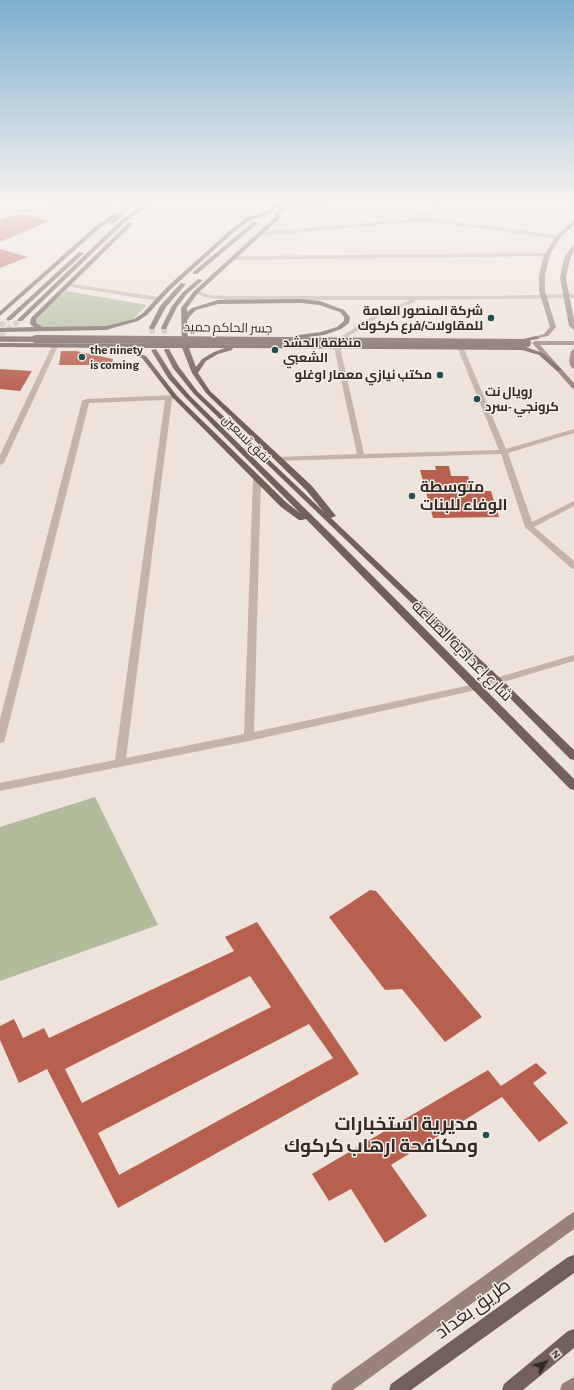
<!DOCTYPE html>
<meta charset="utf-8">
<style>
body{margin:0}
#map{position:relative;width:574px;height:1390px;overflow:hidden;background:#eee3db;font-family:"Alegreya Sans",sans-serif}
canvas{display:block}
.north{position:absolute;left:526px;top:1342px;width:40px;height:40px;-webkit-text-stroke:3px #f6eee6;paint-order:stroke;rotate:52deg;font-size:11px;font-weight:700;line-height:16px;text-align:center;color:#322a27}
.north::after{content:'';display:block;margin:auto;width:14px;height:18px;background:#322a27;clip-path:polygon(50% 0,100% 100%,50% 72%,0 100%)}
</style>
<div id="map">
<canvas width="574" height="1390"></canvas>
<div class="north">N</div>
</div>
<script>
const context = document.querySelector('canvas').getContext('2d');
context.lineJoin = 'round';
function fill(path, color) {
  context.fillStyle = color;
  context.fill(path, 'evenodd');
}
function poly(rows) {
  const path = new Path2D();
  for (const r of rows) {
    path.moveTo(r[0], r[1]);
    for (let i = 2; i < r.length; i += 2) path.lineTo(r[i], r[i + 1]);
  }
  return path;
}
function trace(path, color, width, dash) {
  context.strokeStyle = color;
  context.lineWidth = width;
  context.lineCap = dash ? 'butt' : 'round';
  context.setLineDash(dash || []);
  context.stroke(path);
}
function label(font, color, halo, rows, align = 'center') {
  context.font = font + ' "Alegreya Sans",Cairo,sans-serif';
  context.lineWidth = 3;
  context.setLineDash([]);
  context.textBaseline = 'middle';
  context.strokeStyle = halo;
  context.fillStyle = color;
  for (const [text, x, y, turn = 0] of rows) {
    context.save();
    context.translate(x, y);
    context.rotate((+turn || 0) * Math.PI / 180);
    context.textAlign = isNaN(turn) ? turn : align;
    if (halo) context.strokeText(text, 0, 0);
    context.fillText(text, 0, 0);
    context.restore();
  }
}
fill(poly([
 [66,291,147,305,129,323,96,329,37,328,33,319],
 [95,797,158,925,0,981,0,827]
]), '#b3bb9d');
fill(poly([
 [25,214,50,221,0,242,0,220,12,216],
 [0,249,28,257,0,268],
 [61,351,76,351,113,359,112,365,59,365],
 [0,369,32,371,20,391,0,389],
 [435,466,449,466,451,476,468,476,473,491,491,491,499,517,433,518,420,470,436,470],
 [370,890,376,891,482,1017,445,1042,402,989,385,990,329,917],
 [257,922,359,1074,118,1208,47,1069,19,1083,0,1040,0,1026,14,1019,23,1038,44,1028,49,1038,234,951,225,937],
 [250,976,271,1007,82,1103,65,1069],
 [309,1024,333,1058,119,1175,98,1133],
 [536,1063,547,1073,533,1083,568,1123,539,1142,502,1097,391,1165,427,1216,385,1243,351,1189,329,1201,312,1174,488,1070,501,1086]
]), '#b76050');
trace(poly([
 [0,326,9,319],
 [152,328,153,340],
 [164,328,166,340],
 [0,335,20,320]
]), '#c8beb7', 5.5, [5.5, 3]);
trace(poly([
 [153,339,154,350],
 [166,339,167,350]
]), '#c8beb7', 8, [8, 3.5]);
fill(poly([
 [89,202,128,210,125,212,95,207,0,215,0,211,87,204,89,202],
 [437,202,442,202,428,218,558,235,561,237,558,239,424,221,260,236,257,234,260,232,422,218,424,215,284,208,284,206,286,205,427,213,437,202],
 [561,202,574,202,574,205,564,204,561,202],
 [547,253,550,255,549,256,234,260,231,258,234,256,547,253],
 [67,283,158,297,161,299,158,301,65,286,65,284,67,283],
 [196,290,210,295,227,296,493,296,574,294,574,298,415,300,415,302,393,310,375,319,346,338,340,347,364,454,499,450,458,349,461,347,464,349,506,449,574,429,574,433,508,453,532,522,574,501,574,506,534,527,574,561,574,569,571,568,525,527,501,454,278,461,274,459,278,457,357,454,334,347,342,336,371,317,389,308,411,300,227,300,207,298,194,293,193,292,196,290],
 [56,342,59,344,4,463,0,465,0,455,53,344,56,342],
 [175,395,179,397,172,399,126,758,244,734,253,478,257,476,261,478,254,732,475,684,574,655,574,661,476,690,249,741,0,791,0,783,115,760,165,400,89,403,5,739,4,742,0,743,0,719,82,401,86,399,175,395]
]), '#c4b3a8');
fill(poly([
 [574,219,574,224,560,238,550,255,545,275,545,291,556,327,548,336,534,339,534,337,544,334,550,327,539,291,539,275,544,255,556,236,574,219],
 [574,245,574,251,570,258,566,278,574,320,574,330,569,326,560,278,564,258,572,246,574,245],
 [574,341,574,345,540,345,574,383,574,389,572,388,532,343,535,341,574,341],
 [574,349,574,369,571,367,569,361,571,351,574,349],
 [574,1212,574,1229,353,1390,331,1390,333,1384,569,1215,574,1212],
 [574,1377,574,1390,560,1390,562,1384,574,1377]
]), '#98827a');
fill(poly([
 [131,202,136,202,114,223,110,223,110,221,101,227,0,316,0,311,97,225,115,213,119,213,131,202],
 [147,202,153,202,125,222,22,321,18,321,18,319,121,220,147,202],
 [279,202,285,202,270,214,250,220,233,233,171,289,147,315,138,321,106,330,0,332,0,328,34,327,30,324,31,318,129,222,134,223,36,319,36,323,43,327,106,326,134,319,143,313,167,287,229,231,246,218,269,210,279,202],
 [289,202,295,202,282,212,278,220,198,293,187,308,187,312,192,308,218,300,301,299,320,301,344,310,350,317,349,323,341,329,324,335,300,338,297,336,298,335,321,332,337,327,344,321,344,317,340,312,319,305,301,303,218,304,196,310,190,316,187,321,188,344,523,346,543,353,562,370,557,371,539,355,522,350,233,348,232,350,218,354,206,361,198,373,210,391,312,486,336,516,331,518,502,680,574,750,574,760,570,759,496,684,194,394,173,368,164,350,165,349,169,349,179,367,198,392,324,512,306,490,206,393,192,373,182,348,126,348,146,356,177,396,287,503,300,513,186,398,168,378,151,350,156,349,173,376,190,396,332,535,574,779,574,790,570,789,306,519,302,520,299,520,281,507,173,398,142,358,119,349,118,348,0,347,0,343,182,344,181,308,194,291,274,218,275,213,289,202],
 [189,348,225,348,214,352,202,359,196,367,189,348],
 [253,222,258,223,197,274,193,274,193,272,253,222],
 [79,252,84,253,11,320,7,320,7,318,79,252],
 [198,279,203,280,187,294,177,307,166,329,162,329,161,328,172,306,183,292,198,279],
 [181,283,186,284,166,307,154,329,150,329,149,328,160,306,181,283],
 [536,336,539,338,538,339,526,341,523,339,536,336],
 [574,1255,574,1273,411,1390,389,1390,391,1384,568,1257,574,1255],
 [574,1329,574,1348,523,1390,502,1390,504,1384,568,1331,574,1329]
]), '#73605a');
trace(poly([
 [0,339,167,340]
]), '#73605a', 5.5);
trace(poly([
 [36,339,527,343]
]), '#73605a', 8);
const sky = context.createLinearGradient(0, 0, 0, 396);
sky.addColorStop(0, '#7dafce');
sky.addColorStop(0.51, '#f7f2ef');
sky.addColorStop(1, '#f7f2ef00');
context.fillStyle = sky;
context.fillRect(0, 0, 574, 396);
for (const [x, y, r, color] of [
 [491,318,4,"#224f4e"],
 [275,350,4,"#224f4e"],
 [82,357,4,"#224f4e"],
 [440,375,4,"#224f4e"],
 [477,399,4,"#224f4e"],
 [412,496,4,"#224f4e"],
 [486,1135,4,"#224f4e"]
]) {
  const dot = new Path2D();
  dot.arc(x, y, r, 0, 2 * Math.PI);
  context.fillStyle = color;
  context.fill(dot);
  trace(dot, '#f6eee6', 1.5);
}
label('bold 13px', '#322a27', '#f6eee6', [
 ["شركة المنصور العامة",483,311,"right"],
 ["للمقاولات/فرع كركوك",483,326,"right"],
 ["منظمة الحشد",283,343],
 ["الشعبي",283,358],
 ["the ninety",90,350],
 ["is coming",90,365],
 ["مكتب نيازي معمار اوغلو",432,375,"right"],
 ["رويال نت",485,392],
 ["كرونجي -سرد",485,407]
], 'left');
label('13px', '#322a27', '#f6eee6', [
 ["جسر الحاكم حميد",228,328,1],
 ["نفق تسعين",246,439,45]
]);
label('bold 16px', '#322a27', '#f6eee6', [
 ["متوسطة",420,487],
 ["الوفاء للبنات",420,505]
], 'left');
label('16px', '#322a27', '#f6eee6', [
 ["شارع إعدادية الصناعة",462,651,45]
]);
label('bold 19px', '#322a27', '#f6eee6', [
 ["مديرية استخبارات",478,1124],
 ["ومكافحة ارهاب كركوك",478,1146]
], 'right');
label('19px', '#322a27', '#f6eee6', [
 ["طريق بغداد",473,1309,-36]
]);
</script>
